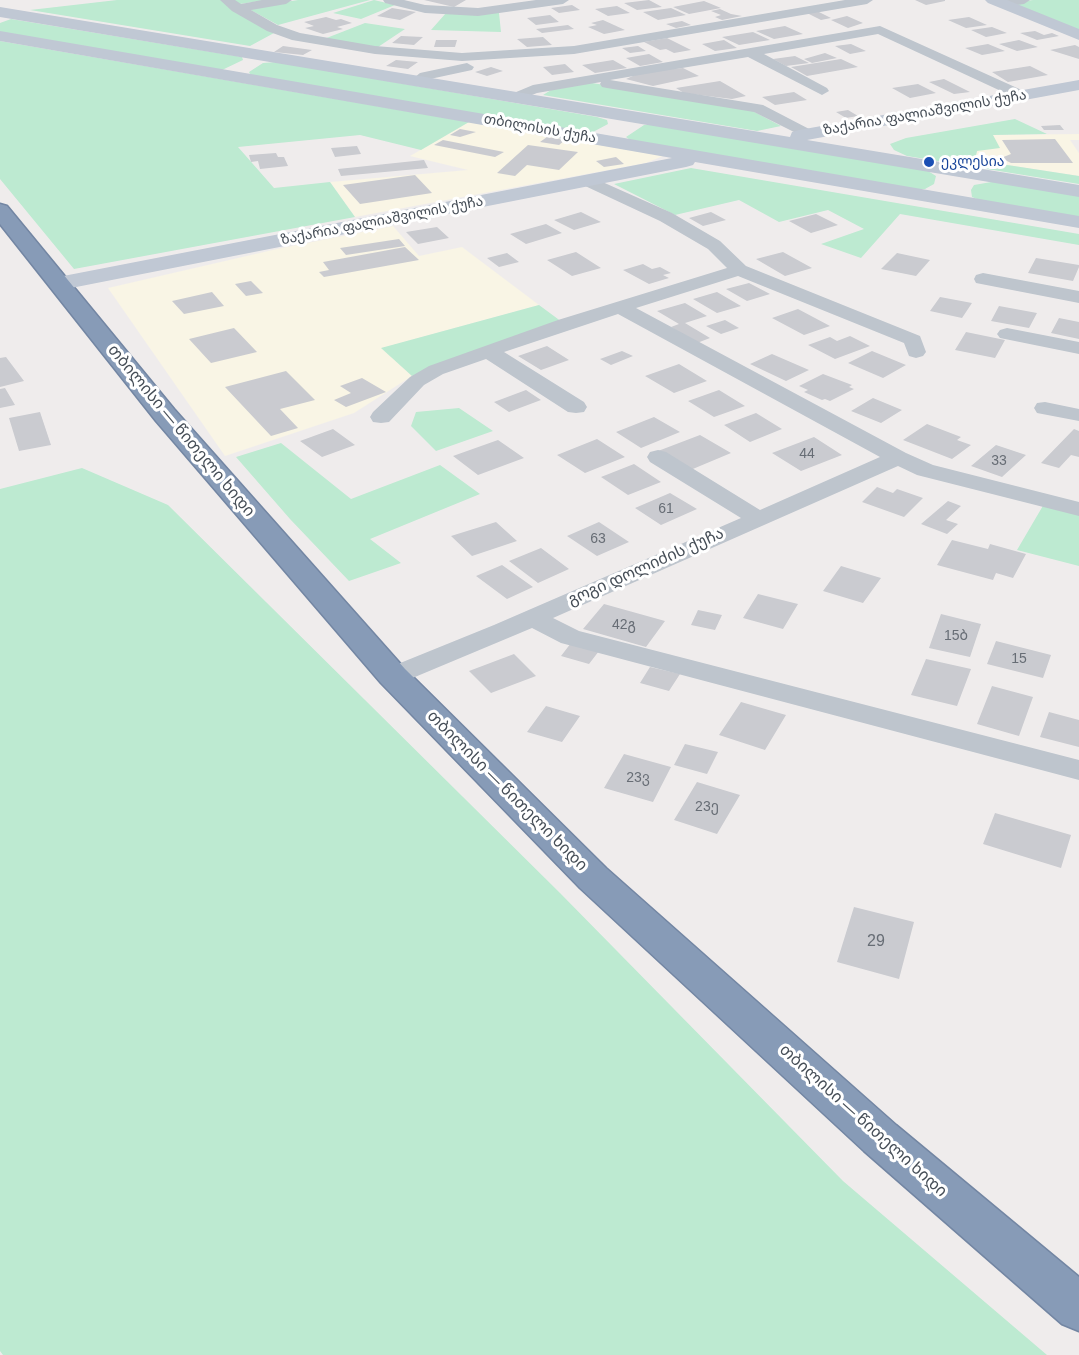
<!DOCTYPE html>
<meta charset="utf-8">
<style>
body{margin:0}
canvas{display:block;background:#efecec}
</style>
<canvas width="1079" height="1355"></canvas>
<script>
const context = document.querySelector('canvas').getContext('2d');
context.lineJoin = 'round';
function fill(path, color) {
  context.fillStyle = color;
  context.fill(path, 'evenodd');
}
function poly(rows) {
  const path = new Path2D();
  for (const r of rows) {
    path.moveTo(r[0], r[1]);
    for (let i = 2; i < r.length; i += 2) path.lineTo(r[i], r[i + 1]);
  }
  return path;
}
function trace(path, color, width, dash) {
  context.strokeStyle = color;
  context.lineWidth = width;
  context.lineCap = dash ? 'butt' : 'round';
  context.setLineDash(dash || []);
  context.stroke(path);
}
function label(font, color, halo, rows, align = 'center') {
  context.font = font + ' Helvetica,"Noto Sans Georgian",sans-serif';
  context.lineWidth = 6;
  context.setLineDash([]);
  context.textBaseline = 'middle';
  context.strokeStyle = halo;
  context.fillStyle = color;
  for (const [text, x, y, turn = 0] of rows) {
    context.save();
    context.translate(x, y);
    context.rotate((+turn || 0) * Math.PI / 180);
    context.textAlign = isNaN(turn) ? turn : align;
    if (halo) context.strokeText(text, 0, 0);
    context.fillText(text, 0, 0);
    context.restore();
  }
}
fill(poly([
 [469,122,663,156,646,163,355,217,330,182,468,170,410,156],
 [1079,134,1079,140,1070,140,1079,153,1079,176,974,160,977,152,992,135],
 [393,226,419,256,462,247,539,305,382,348,412,376,354,413,225,456,108,288,277,249]
]), '#f9f5e5');
fill(poly([
 [117,0,266,0,227,6,274,33,250,46,30,10],
 [298,0,370,0,278,25,247,8],
 [374,0,395,5,361,19,333,13],
 [1033,0,1079,0,1079,30,1018,6,1018,2],
 [446,13,499,13,501,32,431,30],
 [11,19,242,57,243,60,222,70,0,33,0,23],
 [365,23,405,29,378,47,324,39],
 [0,41,469,122,421,150,360,135,238,147,274,188,330,182,355,217,74,269,0,179],
 [276,62,597,117,607,120,608,124,593,132,583,133,251,76,249,72,263,63],
 [592,83,745,107,781,126,757,131,543,95,551,90],
 [1015,119,1047,134,993,135,1000,148,977,151,975,160,1079,176,1079,184,907,156,894,150,890,144,906,138],
 [644,125,657,125,928,171,936,176,934,184,925,189,907,189,633,142,626,137],
 [691,168,1079,234,1079,245,900,214,861,258,821,244,864,229,828,210,779,222,739,200,675,215,614,184],
 [997,181,1079,195,1079,218,982,201,972,197,971,190,974,185],
 [539,305,562,322,412,376,381,348],
 [459,408,493,431,436,451,411,426,416,412],
 [281,443,351,499,440,465,480,494,370,539,401,563,349,581,290,519,236,457],
 [82,468,168,505,560,893,843,1181,1047,1355,3,1355,0,1351,0,489],
 [1044,504,1079,514,1079,566,1017,550]
]), '#bdead1');
fill(poly([
 [424,0,466,0,454,7],
 [649,0,662,7,637,10,624,3],
 [915,0,945,0,945,1,926,5],
 [704,1,721,8,689,14,673,7],
 [572,5,580,10,559,13,551,8],
 [617,6,630,13,608,16,595,9],
 [392,8,416,12,400,20,377,16],
 [671,8,686,15,658,20,643,12],
 [720,9,731,14,742,16,722,20,715,17,721,15,711,11],
 [817,11,831,18,821,20,807,13],
 [550,15,559,22,536,25,527,18],
 [847,16,863,23,848,28,831,20],
 [326,17,336,20,341,19,352,23,337,27,343,29,323,34,305,28,314,26,304,22],
 [969,17,987,25,966,28,948,20],
 [603,20,625,30,604,34,588,27,597,25,591,23],
 [682,21,691,25,676,28,666,24],
 [568,25,574,29,542,33,536,29],
 [785,26,803,34,774,39,756,31],
 [992,27,1007,33,986,37,971,30],
 [1035,31,1044,35,1052,33,1059,36,1037,40,1020,33],
 [753,32,770,40,739,45,722,37],
 [401,36,423,37,414,45,392,43],
 [543,37,552,45,527,47,517,39],
 [667,38,691,50,674,53,666,49,660,50,644,42],
 [436,40,457,40,455,47,434,47],
 [724,40,737,48,715,51,702,44],
 [1019,40,1038,47,1017,51,999,44],
 [851,44,866,51,850,54,835,46],
 [988,44,1005,51,982,55,965,48],
 [1075,45,1079,47,1079,59,1050,50],
 [283,46,312,50,303,55,274,52],
 [638,46,646,51,630,53,622,48],
 [825,53,837,58,812,63,804,59],
 [649,54,663,62,640,66,626,58],
 [795,56,809,63,786,66,773,59],
 [841,59,858,67,807,76,791,67],
 [396,60,418,62,408,69,386,66],
 [613,60,627,68,595,73,582,65],
 [565,64,574,72,552,75,543,67],
 [1030,66,1048,75,1008,82,992,72],
 [491,67,503,71,487,76,475,72],
 [683,68,699,76,653,86,626,79,642,72],
 [944,79,970,92,954,94,929,82],
 [720,81,746,96,732,99,684,93,676,88],
 [918,84,936,93,910,98,892,88],
 [794,92,807,100,775,105,762,97],
 [848,110,858,116,846,118,836,112],
 [1060,125,1064,130,1044,130,1041,126],
 [460,129,476,132,460,137,450,135],
 [547,137,565,140,559,145,540,142],
 [1055,139,1073,163,1011,163,1001,158,1011,154,1002,140],
 [443,140,504,152,495,157,434,145],
 [528,145,578,152,559,170,527,165,515,176,497,173],
 [357,146,361,154,335,157,331,148],
 [276,153,278,157,284,157,288,166,260,169,258,161,251,162,249,155],
 [616,157,624,164,604,167,596,161],
 [424,160,428,168,341,176,338,169],
 [415,175,432,193,360,204,343,185],
 [581,212,601,222,574,230,554,220],
 [711,212,726,220,703,226,689,218],
 [816,214,838,225,811,233,789,221],
 [546,224,562,233,526,244,510,234],
 [437,227,449,238,418,244,406,232],
 [399,239,405,246,346,255,340,248],
 [405,247,419,260,324,277,319,272,329,270,323,262],
 [576,252,601,268,572,276,547,260],
 [783,252,812,268,785,276,756,259],
 [507,253,519,262,499,267,487,258],
 [897,253,930,260,916,276,881,269],
 [1036,258,1079,265,1079,267,1073,281,1028,273],
 [643,264,652,269,660,267,671,273,663,275,669,278,649,284,623,270],
 [251,281,263,293,246,296,235,284],
 [749,283,770,294,747,301,726,289],
 [212,292,224,306,184,314,172,301],
 [717,292,741,306,717,313,693,299],
 [940,297,972,303,962,318,930,311],
 [685,303,707,316,685,323,710,338,697,343,671,327,679,324,657,311],
 [999,306,1037,313,1029,328,991,321],
 [798,309,830,326,804,335,772,318],
 [1059,318,1079,322,1079,339,1051,333],
 [725,320,739,328,721,334,706,326],
 [234,328,257,352,211,363,189,339],
 [966,332,1005,340,995,358,955,350],
 [850,336,870,346,835,359,808,345,830,337,837,341],
 [547,346,569,360,541,370,518,356],
 [622,351,633,356,611,365,600,359],
 [872,351,906,365,883,378,848,363],
 [772,354,809,370,786,381,750,364],
 [6,357,24,381,0,387,0,358],
 [679,364,707,381,674,393,645,376],
 [286,371,315,400,280,409,298,428,271,436,225,387],
 [823,374,852,385,849,387,854,389,830,401,825,399,822,400,804,392,808,390,799,386],
 [362,378,386,392,346,407,334,400,351,393,340,386],
 [5,388,15,405,0,408,0,389],
 [526,390,541,400,509,412,494,402],
 [719,390,745,406,714,417,688,401],
 [873,398,902,410,881,423,851,411],
 [40,412,51,445,19,451,9,418],
 [756,413,782,429,750,442,724,425],
 [654,417,680,432,641,448,616,432],
 [927,424,961,437,957,440,971,445,952,459,903,440],
 [333,429,355,445,322,457,300,441],
 [1074,429,1079,431,1079,457,1071,455,1059,468,1041,463],
 [700,435,731,453,688,471,658,451],
 [814,437,842,455,801,471,772,453],
 [597,439,625,457,585,473,557,455],
 [498,440,524,458,478,475,453,456],
 [996,445,1026,455,1002,477,971,466],
 [634,464,661,482,628,495,601,477],
 [877,487,893,493,897,489,923,498,904,517,862,502],
 [670,493,697,509,661,525,635,508],
 [948,501,961,506,946,520,958,524,947,534,921,524],
 [496,522,517,541,472,556,451,536],
 [599,522,629,542,597,556,567,536],
 [952,540,988,549,990,544,1026,554,1013,578,996,573,993,580,937,565],
 [541,548,569,569,538,583,509,561],
 [502,565,533,587,507,599,476,576],
 [841,566,881,578,863,603,823,591],
 [758,594,798,604,783,629,743,618],
 [604,604,665,621,646,647,583,629],
 [698,610,722,615,715,630,691,625],
 [941,614,981,624,970,657,929,648],
 [996,641,1051,655,1043,678,987,664],
 [571,643,599,651,589,664,561,656],
 [514,654,536,676,491,693,469,671],
 [926,659,971,669,957,706,911,695],
 [650,667,680,674,669,691,640,683],
 [992,686,1033,697,1019,736,977,724],
 [741,702,786,715,765,750,719,735],
 [546,706,580,716,562,742,527,732],
 [1049,712,1079,720,1079,747,1040,737],
 [685,744,718,752,707,774,674,765],
 [624,754,671,767,653,802,604,788],
 [697,782,740,795,717,834,674,820],
 [995,813,1071,835,1061,868,983,844],
 [854,907,914,922,899,979,837,962]
]), '#cacbd0');
const highway = poly([
 [0,204,7,206,174,409,405,669,606,868,896,1125,1079,1277,1079,1331,1062,1324,864,1151,580,888,381,683,156,421,0,224,0,204]
]);
trace(highway, '#7386a3', 3);
fill(poly([
 [220,0,235,0,241,4,262,0,292,0,286,4,251,10,277,25,300,33,375,46,462,53,574,46,845,0,873,0,867,4,574,54,462,61,375,54,292,40,267,31,232,11,220,0],
 [383,0,404,0,425,5,478,8,536,0,569,0,563,4,478,16,425,13,385,3,383,0],
 [997,0,1030,0,1024,4,1002,7,996,3,997,0],
 [880,26,1026,92,1028,95,1021,99,1016,98,878,34,764,54,827,88,829,91,822,95,748,57,610,80,763,105,813,131,816,134,813,137,808,139,754,112,607,88,602,87,600,84,601,82,537,93,514,102,507,98,509,95,533,85,880,26],
 [467,63,474,67,472,70,430,79,417,85,410,81,420,73,467,63],
 [589,176,672,213,720,241,746,266,920,336,926,352,923,356,916,358,909,356,904,343,738,276,636,308,906,453,933,465,1079,502,1079,516,917,475,898,466,553,618,579,631,1079,760,1079,780,561,643,532,628,403,682,393,684,383,682,380,676,383,670,494,625,741,518,650,462,647,457,650,452,658,450,666,452,760,510,880,457,618,314,504,352,584,402,587,407,584,412,576,413,568,412,486,359,443,374,424,385,389,422,381,423,373,422,370,417,373,412,410,377,429,366,558,320,727,268,708,249,660,221,583,185,581,181,589,176],
 [983,273,1079,291,1079,303,976,283,974,279,976,275,983,273],
 [1007,328,1079,342,1079,354,1000,338,997,334,1000,330,1007,328],
 [1045,402,1079,409,1079,421,1037,413,1034,408,1037,403,1045,402]
]), '#bec5cd');
fill(poly([
 [985,0,1007,0,1079,29,1079,40,988,3,985,0],
 [0,7,790,137,792,132,799,130,1079,80,1079,90,807,140,1079,185,1079,197,0,17,0,7],
 [0,31,1079,216,1079,228,695,162,693,165,686,167,61,290,53,288,50,283,53,278,672,158,0,41,0,31]
]), '#c0c8d4');
fill(highway, '#879bb7');
for (const [x, y, r, color] of [
 [929,162,6,"#1a4fb4"]
]) {
  const dot = new Path2D();
  dot.arc(x, y, r, 0, 2 * Math.PI);
  context.fillStyle = color;
  context.fill(dot);
  trace(dot, '#fff', 2);
}
label('14px', '#464e57', '#fff', [
 ["ზაქარია ფალიაშვილის ქუჩა",925,113,-10],
 ["თბილისის ქუჩა",540,129,10],
 ["ზაქარია ფალიაშვილის ქუჩა",382,221,-11]
]);
label('14px', '#164399', '#fff', [
 ["ეკლესია",941,162]
], 'left');
label('14px', '#676d75', null, [
 ["44",807,454],
 ["33",999,461],
 ["61",666,509],
 ["63",598,539],
 ["42გ",624,625],
 ["15ბ",956,636],
 ["15",1019,659],
 ["23ვ",638,778],
 ["23ე",707,807]
]);
label('16px', '#464e57', '#fff', [
 ["თბილისი — წითელი ხიდი",181,431,50],
 ["გოგი დოლიძის ქუჩა",646,567,-24],
 ["თბილისი — წითელი ხიდი",507,791,45],
 ["თბილისი — წითელი ხიდი",863,1121,42]
]);
label('16px', '#676d75', null, [
 ["29",876,942]
]);
</script>
